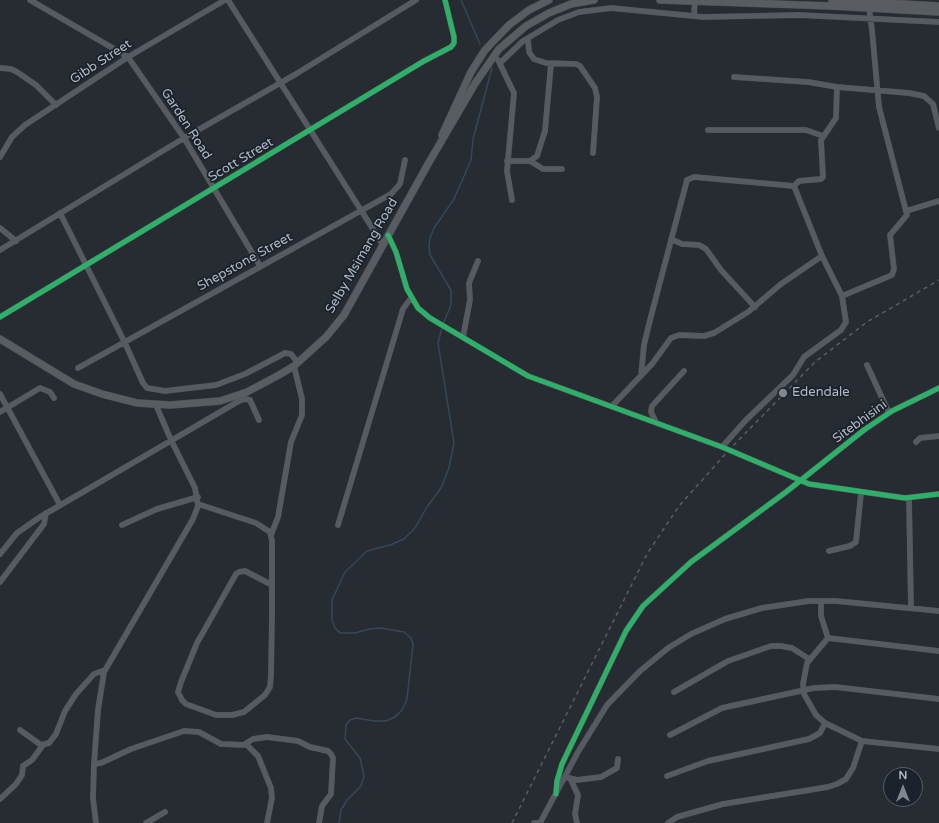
<!DOCTYPE html>
<style>
body{margin:0}
#map{position:relative;width:939px;height:823px;overflow:hidden;background:#262c32;font-family:"Varela Round",sans-serif}
canvas{display:block}
.north{position:absolute;left:883px;top:767px;width:40px;height:40px;box-sizing:border-box;background:#1b222b;border:1px solid #575e68;border-radius:50%;rotate:0deg;font-size:11px;font-weight:700;line-height:16px;text-align:center;color:#b0b8c3}
.north::after{content:'';display:block;margin:auto;width:14px;height:18px;background:#808790;clip-path:polygon(50% 0,100% 100%,50% 72%,0 100%)}
</style>
<div id="map">
<canvas width="939" height="823"></canvas>
<div class="north">N</div>
</div>
<script>
const context = document.querySelector('canvas').getContext('2d');
context.lineJoin = 'round';
function poly(rows) {
  const path = new Path2D();
  for (const r of rows) {
    path.moveTo(r[0], r[1]);
    for (let i = 2; i < r.length; i += 2) path.lineTo(r[i], r[i + 1]);
  }
  return path;
}
function trace(path, color, width, dash) {
  context.strokeStyle = color;
  context.lineWidth = width;
  context.lineCap = dash ? 'butt' : 'round';
  context.setLineDash(dash || []);
  context.stroke(path);
}
function label(font, color, halo, rows, align = 'center') {
  context.font = font + ' "Varela Round",sans-serif';
  context.lineWidth = 3.5;
  context.setLineDash([]);
  context.textBaseline = 'middle';
  context.strokeStyle = halo;
  context.fillStyle = color;
  for (const [text, x, y, turn = 0] of rows) {
    context.save();
    context.translate(x, y);
    context.rotate((+turn || 0) * Math.PI / 180);
    context.textAlign = isNaN(turn) ? turn : align;
    if (halo) context.strokeText(text, 0, 0);
    context.fillText(text, 0, 0);
    context.restore();
  }
}
trace(poly([
 [461,0,480,44],
 [443,324,451,305,451,290,430,255,429,246,430,238,434,228,454,199,471,160,473,139,492,68],
 [339,823,341,810,347,800,361,786,364,776,360,758,345,739,346,725,350,720,356,718,374,721,386,721,395,717,402,710,407,699,413,644,411,638,404,632,381,628,369,629,355,633,340,633,335,628,332,620,332,600,345,572,367,551,390,545,404,539,415,528,427,507,441,488,449,468,454,443,438,343,442,328]
]), '#37475a', 1.5);
const minor = poly([
 [30,0,128,57,184,138,260,266],
 [228,0,383,245],
 [694,16,695,0],
 [528,39,529,52,534,59,546,63,576,64,580,66,595,88,597,97,593,153],
 [498,60,514,93,507,171,512,200],
 [500,63,523,41,558,20,579,12,611,8,704,17,799,15,939,22],
 [0,68,11,69,17,72,36,85,56,105],
 [734,77,808,82,837,87],
 [708,130,806,130,823,136],
 [0,157,12,137,25,125,128,57,225,0],
 [507,161,530,161,537,156,545,131,551,64],
 [530,161,543,169,562,169],
 [794,186,799,181,821,179,823,177,821,140,836,118,837,87,909,93,924,96,933,104,939,128],
 [906,211,939,201],
 [60,213,125,343,143,383,147,388,165,391,216,385,245,374,285,353,291,354,298,363],
 [0,228,16,241],
 [388,235,396,252,407,289,418,308,430,318,528,376,722,447,809,484,905,498,939,494],
 [671,239,682,244,699,245,706,249,721,270,755,307],
 [0,250,184,138,296,74,416,0],
 [842,296,892,275,894,269,890,235,907,215,879,107,872,30,869,8],
 [0,317,424,61,451,47,454,43,454,37,445,0],
 [463,337,470,300,469,283,478,261],
 [867,365,889,413],
 [78,368,391,194,400,184,405,160],
 [641,376,644,345,650,320,687,180,694,177,794,186],
 [0,394,60,505],
 [612,406,652,364,671,338,679,335,704,336,714,333,748,312,781,284,822,256],
 [0,412,40,388,50,392,54,398],
 [656,422,651,412,652,406,684,371],
 [916,442,920,438,939,436],
 [722,447,745,421,793,375,804,357,841,330,846,322,842,296,822,256,794,186],
 [909,498,911,607],
 [198,504,256,523,270,532,272,541,272,615,271,675,270,687,265,695,244,712,232,715,216,715,186,704,182,700,178,692,181,682,197,643,236,574,239,572,245,571,272,585],
 [122,525,157,509,198,497],
 [338,525,403,309,411,298],
 [271,535,278,517,291,442,302,415,302,399,294,366],
 [829,551,850,546,856,542,861,493],
 [0,554,17,533,40,517,239,401,245,399,250,400,259,420],
 [0,582,44,524,46,513],
 [821,601,821,616,828,638,807,663,803,684,804,694,816,715,825,723,862,741,939,749],
 [828,638,939,651],
 [674,692,728,661,771,646,781,646,792,648,809,659],
 [20,730,41,745,49,743,56,734,65,711,76,694,94,674,105,670],
 [670,735,722,708,814,688,835,687,939,699],
 [245,744,253,739,267,737,298,741,310,747,328,751,331,754,333,758,331,794,322,806,319,823],
 [94,764,101,763,131,749,184,731,199,732,221,744,247,745,258,756,271,788,272,798,267,823],
 [667,776,708,761,809,739,820,733,825,723],
 [565,777,577,780,601,777,617,768,618,759],
 [571,780,578,795,575,814,577,823],
 [556,794,557,781,562,764,626,631,643,606,691,562,786,492,864,430,892,411,939,388],
 [0,799,16,784,22,775,23,766,32,760,43,745],
 [96,823,93,798,94,764,98,710,104,672,193,519,198,506,195,488,171,440,156,405],
 [146,823,165,812],
 [534,823,540,823],
 [540,823,578,752,607,705,640,671,668,648,691,634,725,619,762,608,809,601,836,601,939,611],
 [668,823,677,817,723,804,828,787,837,784,846,779,853,768,862,741]
]);
const major = poly([
 [660,0,831,6,939,12],
 [832,0,939,6],
 [442,135,471,72,485,50,509,25,529,10,549,0],
 [0,339,74,384,102,394,137,403,170,405,220,401,247,392,279,375,294,366,326,337,344,315,428,164,476,82,499,49,526,26,549,13,571,4,594,0]
]);
trace(minor, '#44484c', 6);
trace(major, '#44484f', 8);
trace(minor, '#575a60', 5.5);
trace(major, '#595d62', 7);
trace(poly([
 [512,823,647,554,679,506,729,450,815,362,867,322,939,280]
]), '#5a5e64', 1.5, [4, 4]);
trace(poly([
 [388,235,396,252,407,289,418,308,430,318,528,376,722,447,809,484,905,498,939,494],
 [0,317,424,61,451,47,454,43,454,37,445,0],
 [556,794,557,781,562,764,626,631,643,606,691,562,786,492,864,430,892,411,939,388]
]), '#2db169', 5);
for (const [x, y, r, color] of [
 [783,393,5,"#808790"]
]) {
  const dot = new Path2D();
  dot.arc(x, y, r, 0, 2 * Math.PI);
  context.fillStyle = color;
  context.fill(dot);
  trace(dot, '#1b222b', 1.5);
}
label('13px', '#b0b8c3', '#1b222b', [
 ["Gibb Street",101,62,-33],
 ["Garden Road",186,124,57],
 ["Scott Street",241,160,-31],
 ["Selby Msimang Road",362,256,-60],
 ["Shepstone Street",245,262,-29],
 ["Sitebhisini",860,422,-36]
]);
label('13px', '#b0b8c3', '#1b222b', [
 ["Edendale",792,393]
], 'left');
</script>
